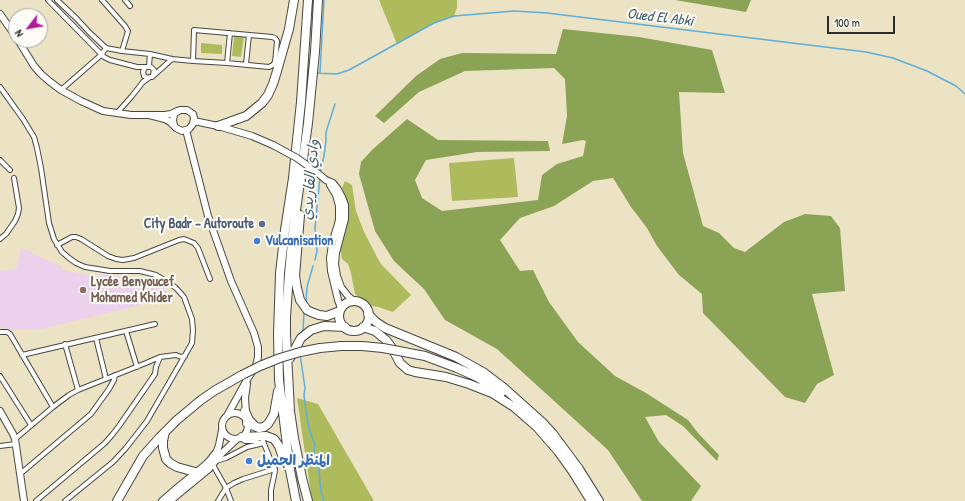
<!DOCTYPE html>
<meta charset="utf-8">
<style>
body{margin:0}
#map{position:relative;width:965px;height:501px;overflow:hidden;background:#ece3c4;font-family:"Patrick Hand",sans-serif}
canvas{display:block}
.north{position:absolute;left:8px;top:8px;width:40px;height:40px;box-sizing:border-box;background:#fdfcf7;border:1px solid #a9a8a5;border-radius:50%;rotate:239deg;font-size:11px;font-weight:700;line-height:16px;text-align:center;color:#2b2b2b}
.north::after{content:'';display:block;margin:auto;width:14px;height:18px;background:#b5179e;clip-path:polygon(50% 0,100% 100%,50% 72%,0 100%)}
.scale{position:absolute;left:827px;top:16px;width:68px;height:18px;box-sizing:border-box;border:2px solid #2b2b2b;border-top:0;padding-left:5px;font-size:12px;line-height:14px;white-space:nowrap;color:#2b2b2b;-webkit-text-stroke:3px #fdfcf7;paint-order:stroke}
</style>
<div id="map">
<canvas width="965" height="501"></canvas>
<div class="north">N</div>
<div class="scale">100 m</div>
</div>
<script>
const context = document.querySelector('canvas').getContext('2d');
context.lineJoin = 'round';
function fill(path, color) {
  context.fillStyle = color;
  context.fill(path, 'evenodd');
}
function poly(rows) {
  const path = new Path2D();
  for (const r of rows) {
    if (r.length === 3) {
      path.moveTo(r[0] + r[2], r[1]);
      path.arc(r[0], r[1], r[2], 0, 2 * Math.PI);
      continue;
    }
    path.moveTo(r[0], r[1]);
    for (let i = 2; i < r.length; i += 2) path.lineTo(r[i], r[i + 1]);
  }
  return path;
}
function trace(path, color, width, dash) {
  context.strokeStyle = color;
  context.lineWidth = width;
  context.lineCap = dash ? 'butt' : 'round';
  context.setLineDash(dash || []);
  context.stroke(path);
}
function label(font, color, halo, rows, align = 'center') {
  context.font = font + ' "Patrick Hand","Playpen Sans Arabic",sans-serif';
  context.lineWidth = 4;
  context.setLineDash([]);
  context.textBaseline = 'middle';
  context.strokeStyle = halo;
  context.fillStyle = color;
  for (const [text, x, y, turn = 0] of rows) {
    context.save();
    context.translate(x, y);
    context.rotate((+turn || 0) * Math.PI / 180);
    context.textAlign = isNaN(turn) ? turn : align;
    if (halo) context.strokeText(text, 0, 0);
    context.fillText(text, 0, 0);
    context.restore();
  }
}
fill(poly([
 [21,248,62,267,62,270,98,277,100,274,148,280,163,287,169,294,169,298,38,330,24,329,8,330,0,327,0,271,16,269]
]), '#ebd1ec');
fill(poly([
 [379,0,457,0,457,8,454,16,434,23,397,44],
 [234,36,244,37,241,57,232,56],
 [201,43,222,45,222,54,201,53],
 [514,158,518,197,452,201,449,163],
 [345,181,352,185,356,211,364,232,377,257,381,264,411,295,393,312,378,307,365,305,362,300,355,294,351,273,348,264,342,259,340,247,344,234,347,219,346,207,344,193,342,188],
 [297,398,318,404,374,501,312,501]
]), '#adbb5d');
fill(poly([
 [675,0,751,0,746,12],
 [563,29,639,37,712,50,725,93,679,92,683,153,703,226,719,233,734,248,745,252,784,222,805,214,831,216,840,228,845,291,812,294,834,375,817,384,805,403,785,397,703,313,702,294,679,275,657,246,647,228,631,207,613,178,593,181,554,206,520,218,500,240,520,271,533,270,549,302,578,342,615,376,646,393,688,420,698,433,719,455,717,461,683,426,666,415,645,417,659,442,701,486,691,501,642,501,608,450,497,349,445,320,424,289,394,261,375,231,359,174,361,162,372,150,407,119,438,140,548,141,550,151,477,152,426,160,415,180,422,198,442,211,538,200,542,175,557,164,583,156,586,141,583,140,562,144,567,116,565,79,554,68,465,71,419,92,384,123,375,116,416,76,440,59,462,53,556,54]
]), '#8aa354');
trace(poly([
 [320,72,324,0],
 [315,73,337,74,349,70,434,23,454,16,514,11,547,13,866,52,893,58,927,71,956,86,965,94],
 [320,173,324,156,326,141,326,132,327,129,335,104],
 [315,260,317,251,315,228,320,177],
 [306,302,307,287,313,266],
 [303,332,304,312],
 [300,354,305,388,304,395,306,411,309,428,315,446,314,450,318,462,321,492,324,501]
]), '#5fadd9', 1.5);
const street = poly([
 [48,0,104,57,110,60,137,67,146,67],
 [57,0,76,18,90,33,106,48,122,51,150,54,172,59,193,61,227,63,269,67,273,65,275,62,277,41,275,38,272,37,194,30,193,61],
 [102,0,125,26,128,31,122,51],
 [125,0,130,6],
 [227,63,230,33],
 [246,64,249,35],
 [149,66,150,54],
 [153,75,154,70,151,67,146,67,144,69,143,72,144,76,148,78,150,77,152,77,172,59],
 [0,87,23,119,34,137,37,148,41,168,49,223,54,239,62,252,69,258,76,263,85,267,110,271,140,271,156,275,166,281,176,288,184,297,192,319,193,330,192,343,188,350,147,421,126,448,113,462,65,501],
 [61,90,101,55,106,48],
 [117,113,132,96,143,82,150,77],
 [0,160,10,170],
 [0,239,6,234,15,221,18,214,19,208,14,178],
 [57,245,72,237,76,237,81,239,108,256,116,259,123,260,134,258,179,240,184,239,194,243,198,248,210,279],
 [126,331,137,367],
 [0,332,7,332,10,334,53,407],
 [96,338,106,379],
 [65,344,78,390],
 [22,355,155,324],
 [0,376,31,425],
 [261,436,275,471,271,490,271,501],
 [240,438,245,441,255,441,260,443],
 [15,439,53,407,69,395,78,390,146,363,160,357,176,355,181,357,185,356],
 [0,446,16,444],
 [216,461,226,458,247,447,264,443],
 [213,465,226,488,231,501],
 [20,474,91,414,109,389,114,380,115,375],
 [36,501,105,443,112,435,119,426,155,374,156,367,160,357],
 [218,501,226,488,234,483,243,479,275,469]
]);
const secondary = poly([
 [0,14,16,37],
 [18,40,34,66,41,74,49,81,61,90,81,101,103,111,131,115,149,115],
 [194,121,218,126,252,136,273,145],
 [174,125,173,121,174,114,180,110,187,110,193,114,194,118,193,124,189,129,182,131,176,128,170,122,165,119,149,115,165,115,171,114,177,111],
 [186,130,208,216,231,281,254,333,258,347,258,357,256,366,248,378,228,414],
 [326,180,333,183,337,188,342,197,345,205,345,219,336,253,335,264,337,276,341,287,348,296,354,301],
 [330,185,336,195,339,206,339,220,332,244,330,258,331,271,338,300,341,308],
 [0,411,13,434,15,439,24,501],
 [235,426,13],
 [246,414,245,398,247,384],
 [162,501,178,487,205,465,210,460,217,451,219,445,222,430],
 [170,501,209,469,221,454,237,439]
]);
const highway = poly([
 [218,126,246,116,262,103,268,95,273,84,277,71,289,29,294,0],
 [300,215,295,276,297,288,300,300,307,310,311,312,319,315,327,316,340,311],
 [354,316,15],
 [368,314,376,322,385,328,456,357,483,372,504,388,542,422,553,434,579,469,599,501],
 [363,327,375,331,386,340,392,348,400,363,408,370,415,372,446,377,469,384,492,393,514,407,537,427,558,451,573,472,591,501],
 [404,352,425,356,457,368,477,377,501,393],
 [290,358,301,338,311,330,324,326,345,327],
 [245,411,249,420,255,426],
 [247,423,259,428,264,427,268,424,274,414,278,391],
 [165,432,163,441,163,448,166,459,170,463,177,467,195,472],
 [242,437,266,436,274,439,279,446,285,464,290,469],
 [117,501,143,456,160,437,177,420,201,400,214,391,242,375],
 [296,501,290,470,279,380,278,334,280,273,285,230,293,178,301,102,308,0],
 [308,501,302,478,294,438,290,411,286,334,286,317,289,274,293,232,308,123,315,52,318,0]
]);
trace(street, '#484742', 6);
trace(secondary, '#484742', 8);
trace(highway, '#484742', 10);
trace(street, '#fff', 4);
trace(secondary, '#fff', 6);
trace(highway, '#fff', 8);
const secondaryBridge = poly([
 [273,145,297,158,315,171,326,180]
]);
const highwayBridge = poly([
 [242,375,260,366,280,358,300,352,320,348,341,346,362,346,383,348,404,352]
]);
trace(secondaryBridge, '#484742', 8, []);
trace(highwayBridge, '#484742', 10, []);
trace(secondaryBridge, '#fff', 6);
trace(highwayBridge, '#fff', 8);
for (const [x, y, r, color] of [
 [262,224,4,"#5c6f8a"],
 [257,241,4,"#3f7fe0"],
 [83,290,4,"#8d6e63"],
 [249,461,4,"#3f7fe0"]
]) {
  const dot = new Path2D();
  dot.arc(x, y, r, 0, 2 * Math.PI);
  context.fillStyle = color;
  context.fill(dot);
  trace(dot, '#fdfcf7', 1.5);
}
label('bold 14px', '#4e5e75', '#fdfcf7', [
 ["City Badr - Autoroute",254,224]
], 'right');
label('bold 14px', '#366cbe', '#fdfcf7', [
 ["Vulcanisation",265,241],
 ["المنظر الجميل",257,461]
], 'left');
label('bold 14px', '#785e54', '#fdfcf7', [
 ["Lycée Benyoucef",91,282],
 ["Mohamed Khider",91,298]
], 'left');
label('italic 15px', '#405f71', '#fdfcf7', [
 ["Oued El Abki",660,18,7],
 ["وادي القاريدي",311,180,-85]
]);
</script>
